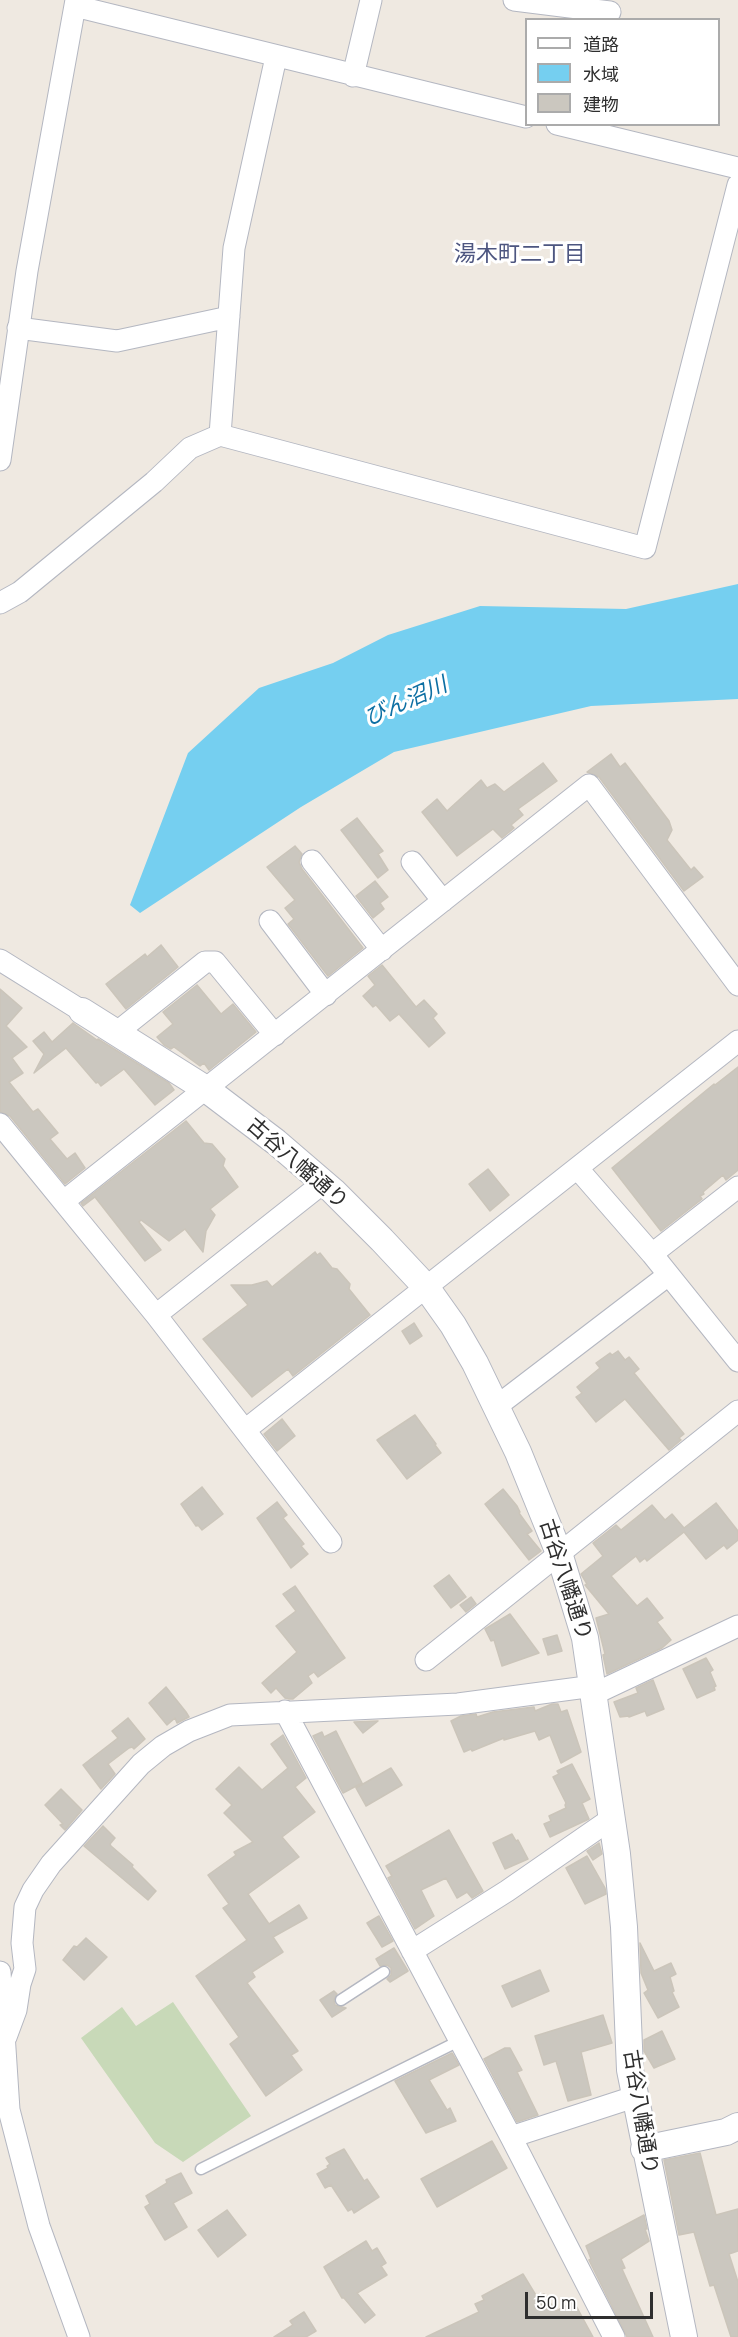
<!DOCTYPE html>
<meta charset="utf-8">
<style>
body{margin:0}
#map{position:relative;width:738px;height:2337px;overflow:hidden;background:#efe9e1;font-family:Manrope,"Noto Sans JP",sans-serif}
canvas{display:block}
.legend{position:absolute;left:525px;top:18px;width:195px;height:108px;box-sizing:border-box;background:#fff;border:2px solid #ababab;margin:0;padding:8px 10px;list-style:none;font-size:18px;color:#2e2e2e}
.legend li{display:flex;align-items:center;gap:12px;height:30px}
.legend b{width:30px;border:2px solid #ababab}
.scale{position:absolute;left:525px;top:2292px;width:128px;height:27px;box-sizing:border-box;border:3px solid #2e2e2e;border-top:0;padding-left:8px;font-size:18px;line-height:21px;white-space:nowrap;color:#2e2e2e;-webkit-text-stroke:4px #fff;paint-order:stroke}
</style>
<div id="map">
<canvas width="738" height="2337"></canvas>
<ul class="legend">
<li><b style="height:8px;background:#fff"></b>道路</li>
<li><b style="height:16px;background:#75cff0"></b>水域</li>
<li><b style="height:16px;background:#cbc7bf"></b>建物</li>
</ul>
<div class="scale">50 m</div>
</div>
<script>
const context = document.querySelector('canvas').getContext('2d');
context.lineJoin = 'round';
function fill(path, color) {
  context.fillStyle = color;
  context.fill(path, 'evenodd');
}
function poly(rows) {
  const path = new Path2D();
  for (const r of rows) {
    path.moveTo(r[0], r[1]);
    for (let i = 2; i < r.length; i += 2) path.lineTo(r[i], r[i + 1]);
  }
  return path;
}
function trace(path, color, width, dash) {
  context.strokeStyle = color;
  context.lineWidth = width;
  context.lineCap = dash ? 'butt' : 'round';
  context.setLineDash(dash || []);
  context.stroke(path);
}
function label(font, color, halo, rows, align = 'center') {
  context.font = font + ' Manrope,"Noto Sans JP",sans-serif';
  context.lineWidth = 6;
  context.setLineDash([]);
  context.textBaseline = 'middle';
  context.strokeStyle = halo;
  context.fillStyle = color;
  for (const [text, x, y, turn = 0] of rows) {
    context.save();
    context.translate(x, y);
    context.rotate((+turn || 0) * Math.PI / 180);
    context.textAlign = isNaN(turn) ? turn : align;
    if (halo) context.strokeText(text, 0, 0);
    context.fillText(text, 0, 0);
    context.restore();
  }
}
fill(poly([
 [173,2002,251,2116,183,2162,155,2143,81,2038,122,2007,136,2026]
]), '#c8d9b8');
fill(poly([
 [738,584,738,699,591,706,394,752,301,807,140,913,130,905,188,753,259,688,333,663,388,635,480,606,626,609]
]), '#75cff0');
const building = poly([
 [611,754,620,767,625,763,669,821,672,830,667,840,691,870,694,867,703,877,684,891,599,777,587,772,611,754],
 [543,763,557,781,518,809,523,815,511,825,514,828,502,838,493,829,457,856,422,812,437,799,447,811,481,780,487,788,495,784,504,792,543,763],
 [357,818,383,851,378,854,388,870,378,878,341,830,357,818],
 [295,846,302,854,299,862,302,869,363,948,328,976,288,924,294,919,285,908,295,900,267,867,295,846],
 [375,881,388,897,380,903,384,909,373,918,356,896,375,881],
 [161,945,178,967,126,1009,106,984,145,954,147,957,161,945],
 [382,965,416,1007,424,1000,437,1014,433,1018,445,1033,429,1047,399,1014,390,1021,376,1005,373,1007,363,996,375,985,368,976,382,965],
 [197,985,221,1014,233,1004,256,1032,209,1070,204,1063,200,1066,174,1047,171,1049,164,1045,157,1037,173,1024,163,1012,197,985],
 [0,989,22,1008,6,1026,27,1047,12,1058,23,1073,9,1082,33,1112,38,1109,58,1133,50,1139,67,1159,75,1153,85,1168,65,1184,10,1116,0,1112,0,989],
 [73,1023,97,1040,98,1039,169,1083,174,1090,155,1105,124,1069,101,1086,98,1082,96,1083,66,1048,34,1073,44,1054,33,1041,44,1032,52,1042,73,1023],
 [738,1067,738,1170,726,1180,723,1175,703,1192,704,1194,700,1196,702,1199,661,1231,612,1168,714,1084,715,1085,738,1067],
 [186,1121,204,1143,212,1144,225,1159,223,1166,238,1187,210,1209,215,1215,206,1231,203,1252,185,1229,169,1241,141,1220,139,1222,161,1250,145,1261,95,1197,83,1206,81,1203,186,1121],
 [488,1169,509,1195,490,1211,469,1184,488,1169],
 [315,1252,317,1255,320,1253,332,1268,337,1269,350,1284,349,1289,370,1315,293,1376,288,1369,252,1397,203,1339,248,1305,231,1285,252,1285,267,1281,272,1287,315,1252],
 [414,1323,422,1336,410,1344,402,1331,414,1323],
 [618,1351,625,1360,629,1357,639,1369,634,1373,684,1434,679,1438,681,1440,669,1450,625,1399,596,1422,576,1397,582,1393,577,1387,600,1368,596,1363,610,1353,612,1355,618,1351],
 [415,1415,436,1444,435,1445,441,1453,407,1479,377,1440,415,1415],
 [282,1419,295,1436,277,1451,264,1434,282,1419],
 [202,1487,223,1514,202,1530,198,1525,196,1526,181,1504,202,1487],
 [503,1489,517,1506,520,1512,519,1513,532,1531,527,1534,541,1551,529,1560,485,1504,503,1489],
 [277,1502,287,1515,283,1518,304,1544,301,1546,308,1554,291,1568,257,1518,277,1502],
 [716,1503,738,1531,738,1540,727,1549,724,1545,706,1559,684,1532,647,1561,645,1558,640,1562,636,1556,611,1576,637,1606,647,1598,663,1618,657,1622,671,1640,662,1648,607,1674,603,1655,605,1654,596,1618,609,1614,585,1585,587,1584,581,1574,603,1556,593,1543,616,1525,621,1530,652,1505,665,1520,672,1514,684,1528,716,1503],
 [449,1575,466,1597,451,1608,434,1586,449,1575],
 [295,1586,345,1658,318,1677,314,1672,308,1676,312,1683,293,1699,289,1699,285,1698,276,1688,271,1693,262,1683,297,1652,276,1626,296,1611,283,1594,295,1586],
 [471,1597,476,1604,466,1612,460,1605,471,1597],
 [510,1614,539,1653,502,1666,494,1640,491,1641,485,1629,510,1614],
 [557,1635,562,1651,548,1655,543,1639,557,1635],
 [706,1658,713,1670,710,1672,716,1686,714,1687,715,1690,697,1698,683,1669,706,1658],
 [653,1680,664,1709,647,1716,645,1711,629,1717,629,1716,620,1717,614,1702,638,1693,636,1688,653,1680],
 [166,1687,186,1712,189,1717,177,1723,175,1718,167,1725,149,1703,166,1687],
 [552,1704,558,1704,561,1712,567,1710,581,1752,561,1763,550,1735,539,1740,535,1731,504,1740,504,1738,472,1751,471,1749,464,1752,451,1721,461,1716,476,1714,477,1717,493,1712,534,1707,535,1711,552,1704],
 [128,1718,145,1739,134,1749,132,1747,129,1748,108,1764,115,1774,101,1789,83,1765,118,1738,112,1731,128,1718],
 [378,1721,363,1733,354,1722,378,1721],
 [336,1731,362,1783,343,1793,313,1736,322,1732,324,1737,336,1731],
 [283,1735,306,1778,295,1787,315,1812,282,1837,299,1857,248,1894,269,1924,299,1905,307,1918,273,1937,283,1952,252,1972,255,1977,247,1983,298,2051,291,2055,302,2070,266,2096,230,2044,239,2037,196,1976,247,1940,223,1908,229,1904,208,1875,236,1855,234,1852,253,1842,224,1813,232,1805,216,1789,239,1767,262,1790,288,1768,271,1744,283,1735],
 [572,1764,590,1799,582,1803,589,1819,550,1837,544,1824,551,1821,549,1816,566,1808,565,1805,566,1803,553,1777,559,1774,557,1771,572,1764],
 [391,1768,402,1785,366,1806,356,1788,391,1768],
 [61,1789,82,1810,65,1830,60,1825,63,1824,45,1805,61,1789],
 [103,1826,115,1838,110,1844,111,1846,133,1865,132,1867,156,1891,148,1900,84,1846,103,1826],
 [449,1830,483,1891,472,1898,467,1892,457,1898,446,1878,421,1890,434,1916,415,1929,388,1878,392,1876,386,1866,449,1830],
 [512,1834,516,1841,518,1840,528,1859,505,1869,493,1843,512,1834],
 [599,1843,602,1854,593,1860,587,1851,599,1843],
 [587,1856,605,1888,606,1894,585,1904,566,1868,587,1856],
 [379,1916,393,1941,382,1947,367,1923,379,1916],
 [86,1938,107,1957,84,1980,63,1960,74,1946,77,1947,86,1938],
 [640,1943,654,1971,671,1963,676,1974,670,1977,674,1991,672,1992,679,2007,658,2018,644,1993,648,1990,641,1973,640,1943],
 [394,1948,408,1971,390,1982,387,1979,391,1975,391,1968,387,1965,380,1966,376,1959,394,1948],
 [540,1970,549,1991,512,2007,502,1986,540,1970],
 [334,1991,337,1994,334,2000,335,2005,346,2008,332,2017,320,2000,334,1991],
 [603,2015,612,2043,581,2052,591,2095,568,2101,556,2061,544,2065,535,2036,603,2015],
 [662,2031,675,2059,654,2068,644,2051,644,2040,662,2031],
 [505,2048,510,2048,522,2070,517,2072,538,2115,517,2122,484,2059,505,2048],
 [452,2053,459,2065,429,2080,447,2110,450,2108,456,2121,426,2133,395,2081,452,2053],
 [492,2141,507,2168,437,2207,421,2179,492,2141],
 [344,2149,364,2181,367,2179,379,2197,354,2213,352,2209,348,2211,331,2185,325,2188,317,2174,328,2168,327,2166,330,2164,326,2158,344,2149],
 [700,2153,716,2215,738,2209,738,2251,729,2254,738,2282,738,2337,731,2337,714,2285,710,2286,694,2232,679,2235,664,2160,700,2153],
 [181,2173,192,2193,173,2203,187,2227,165,2240,145,2207,150,2204,146,2196,167,2183,166,2180,181,2173],
 [227,2210,246,2235,218,2257,198,2230,227,2210],
 [644,2215,647,2229,645,2229,649,2241,621,2259,625,2268,622,2269,653,2337,627,2337,589,2260,591,2259,586,2246,644,2215],
 [366,2241,372,2251,377,2248,386,2263,381,2266,387,2275,357,2293,375,2315,365,2323,344,2298,342,2298,324,2267,366,2241],
 [523,2274,537,2297,544,2294,556,2311,574,2302,593,2337,426,2337,479,2312,475,2304,484,2300,482,2296,523,2274],
 [304,2312,316,2331,306,2337,274,2337,293,2325,290,2321,304,2312]
]);
fill(building, '#cbc7bf');
trace(building, '#cbc5ba', 1.5);
const service = poly([
 [341,2000,384,1972],
 [201,2169,459,2041]
]);
const minor = poly([
 [514,0,610,12],
 [75,6,526,117],
 [353,76,371,0],
 [557,124,738,168],
 [18,328,117,341,229,317],
 [220,435,234,248,276,57],
 [0,460,27,271,76,0],
 [0,603,20,592,154,482,190,448,220,435,645,548,738,185],
 [312,861,382,950],
 [412,862,443,901],
 [270,921,326,995],
 [0,960,82,1011],
 [116,1033,205,962,215,962,275,1035],
 [0,1124,156,1315,331,1542],
 [578,1169,652,1254,738,1361],
 [64,1201,589,785,738,985],
 [652,1254,738,1187],
 [156,1315,323,1183],
 [497,1406,667,1276],
 [245,1430,738,1041],
 [426,1660,738,1411],
 [594,1694,738,1626],
 [285,1711,511,2137,614,2337],
 [412,1951,507,1891,611,1819],
 [0,1972,9,2110,39,2226,79,2337],
 [6,2037,16,2010,20,1984,25,1969,22,1943,25,1907,33,1890,51,1864,141,1764,163,1746,189,1731,230,1715,458,1704,594,1686],
 [511,2137,634,2097]
]);
const tertiary = poly([
 [82,1011,206,1089,276,1142,333,1191,382,1240,426,1287,453,1325,475,1363,518,1452,559,1553,585,1638,617,1854,624,1927,630,2070,684,2337],
 [644,2149,726,2132,738,2126]
]);
trace(service, '#b4b7c1', 13);
trace(minor, '#b4b7c1', 23);
trace(tertiary, '#b4b7c1', 28);
trace(service, '#fff', 10);
trace(minor, '#fff', 21);
trace(tertiary, '#fff', 26);
label('21px', '#2e2e2e', '#fff', [
 ["古谷八幡通り",297,1164,41],
 ["古谷八幡通り",565,1580,72],
 ["古谷八幡通り",640,2112,81]
]);
label('22px', '#4d5680', '#fff', [
 ["湯木町二丁目",520,255]
]);
label('italic 22px', '#0d6fa3', '#fff', [
 ["びん沼川",406,702,-24]
]);
</script>
